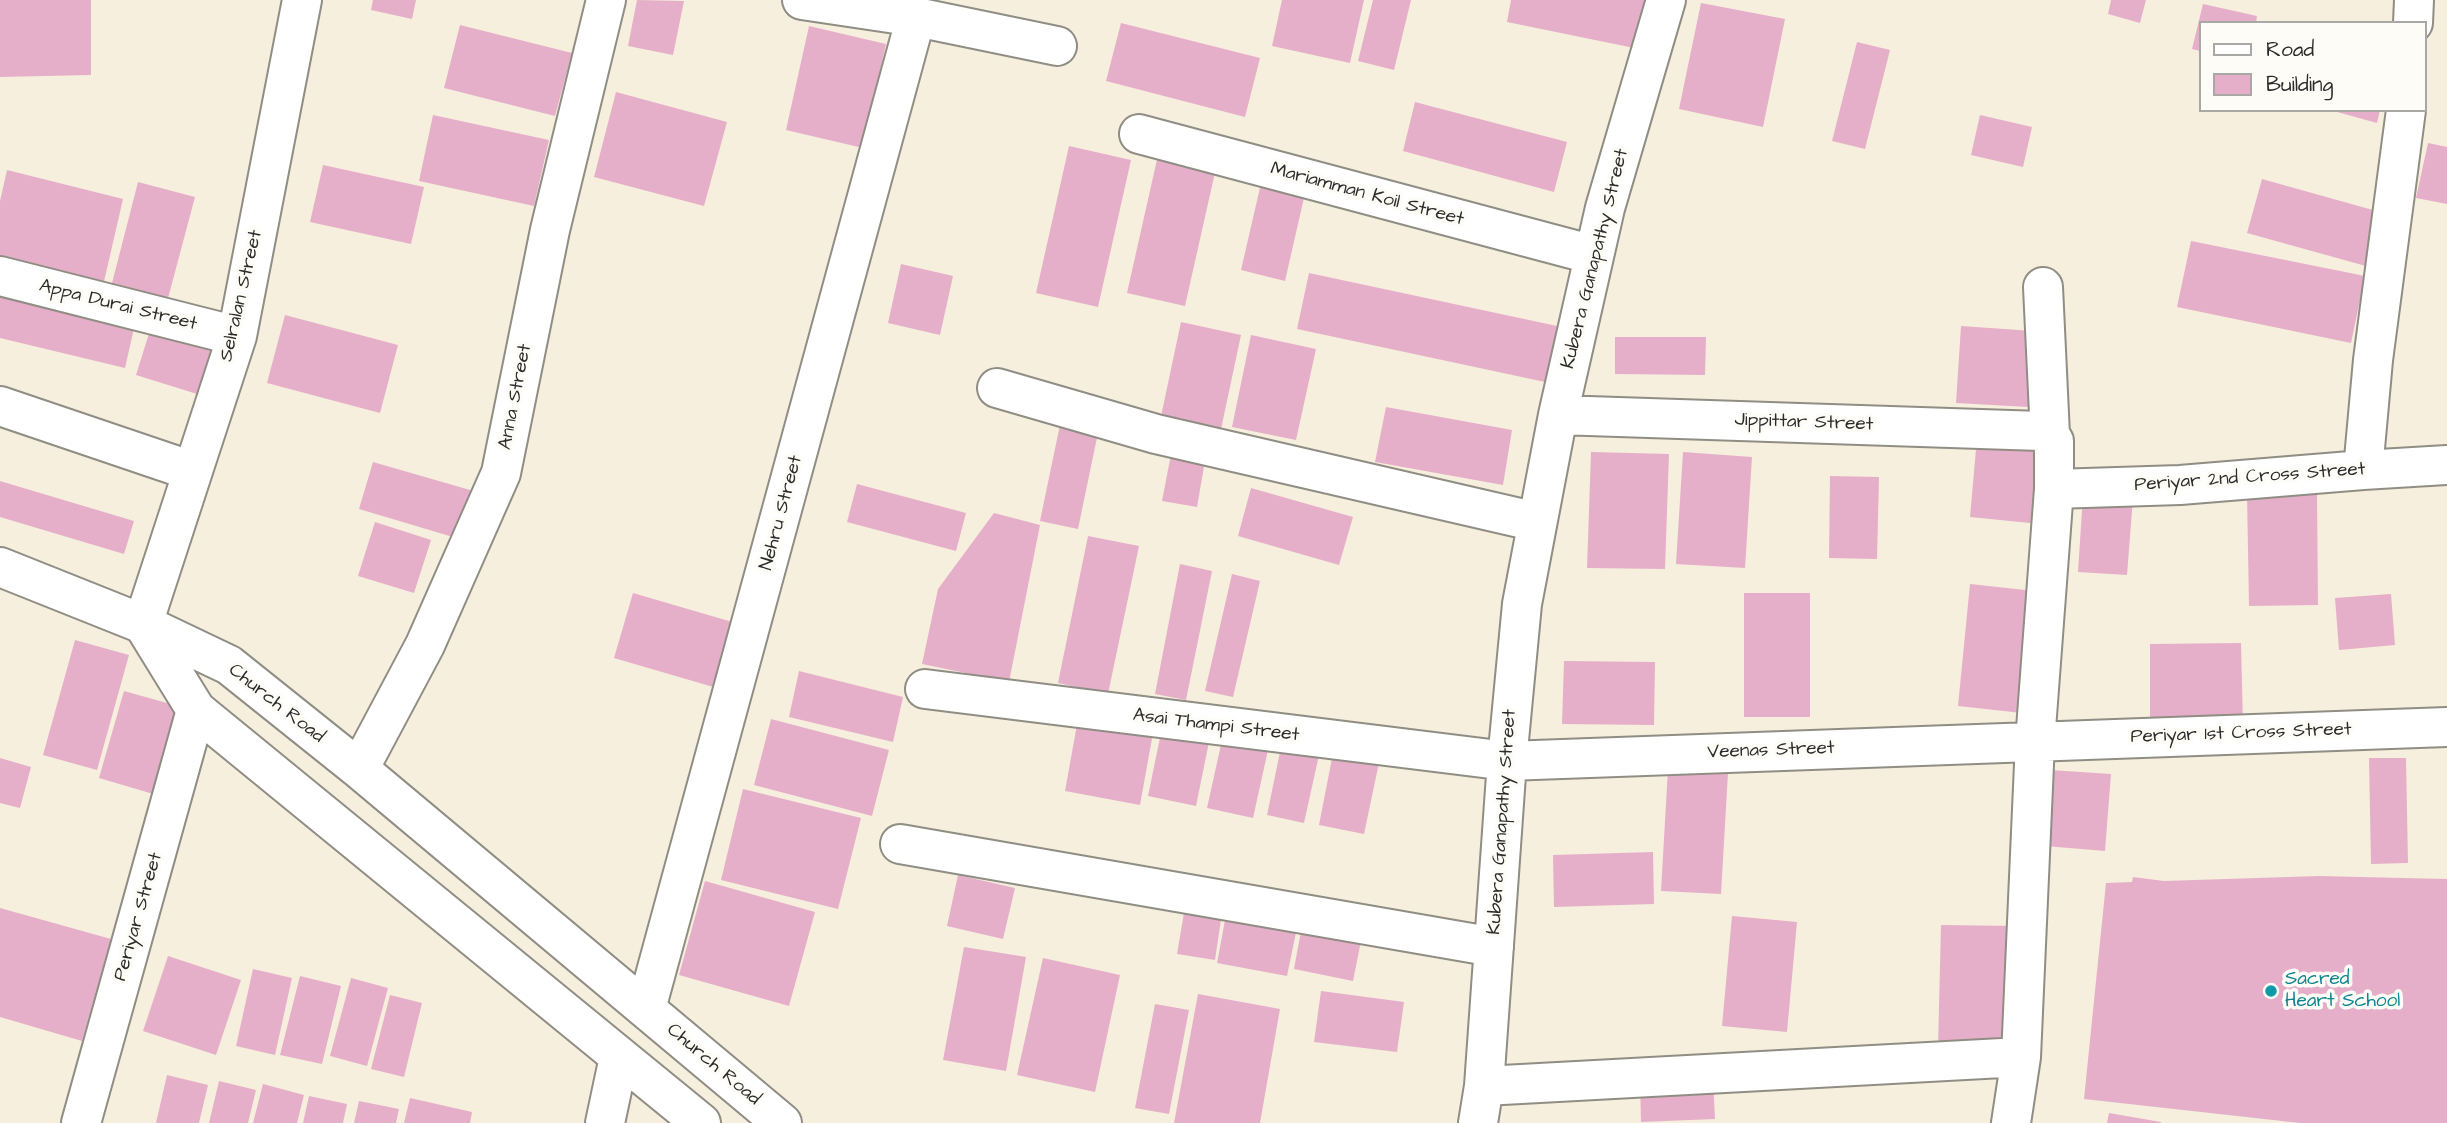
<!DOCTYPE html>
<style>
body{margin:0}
#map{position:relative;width:2447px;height:1123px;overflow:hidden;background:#f6efdd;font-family:"Architects Daughter",sans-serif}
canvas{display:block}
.legend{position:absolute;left:2199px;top:21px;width:228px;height:91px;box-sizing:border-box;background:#fdfcf7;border:2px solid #a9a8a5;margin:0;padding:9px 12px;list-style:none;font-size:21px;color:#2b2b2b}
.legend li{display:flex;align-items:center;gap:14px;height:35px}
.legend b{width:35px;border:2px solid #a9a8a5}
</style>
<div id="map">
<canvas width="2447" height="1123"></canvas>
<ul class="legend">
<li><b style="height:9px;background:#fff"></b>Road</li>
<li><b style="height:19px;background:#e6afc9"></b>Building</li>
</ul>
</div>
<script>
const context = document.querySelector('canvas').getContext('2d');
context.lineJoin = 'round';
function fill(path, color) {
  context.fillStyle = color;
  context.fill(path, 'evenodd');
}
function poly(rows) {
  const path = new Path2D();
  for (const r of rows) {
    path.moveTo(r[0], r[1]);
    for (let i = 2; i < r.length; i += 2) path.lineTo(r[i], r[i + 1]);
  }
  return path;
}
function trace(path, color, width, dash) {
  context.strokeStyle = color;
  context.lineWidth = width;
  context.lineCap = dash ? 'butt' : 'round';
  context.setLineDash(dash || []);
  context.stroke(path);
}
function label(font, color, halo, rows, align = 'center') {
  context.font = font + ' "Architects Daughter",sans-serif';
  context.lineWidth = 7;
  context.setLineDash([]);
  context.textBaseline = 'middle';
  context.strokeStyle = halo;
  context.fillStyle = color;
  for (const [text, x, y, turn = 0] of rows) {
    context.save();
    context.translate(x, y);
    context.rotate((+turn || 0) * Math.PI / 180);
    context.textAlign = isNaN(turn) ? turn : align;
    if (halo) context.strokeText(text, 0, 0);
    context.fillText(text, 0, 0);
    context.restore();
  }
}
fill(poly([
 [0,0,91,0,91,75,0,77],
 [373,0,416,0,412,19,371,10],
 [637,0,684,1,673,55,628,46],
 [1282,0,1364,0,1350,63,1272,46],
 [1373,0,1411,0,1394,70,1358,61],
 [1511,0,1648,0,1639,49,1507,22],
 [2111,0,2146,0,2140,23,2108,14],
 [1701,3,1785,19,1763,127,1679,109],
 [2203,4,2257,16,2256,23,2200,23,2200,51,2192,49],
 [1121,23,1260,58,1245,117,1106,81],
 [460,25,572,53,555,116,444,88],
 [809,26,886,44,863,148,786,130],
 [1857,42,1890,50,1865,149,1832,141],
 [616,92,727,122,704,206,594,177],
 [1415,102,1567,142,1554,192,1403,151],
 [2330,110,2380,110,2377,123],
 [433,115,549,140,534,206,419,181],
 [1980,115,2032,127,2023,167,1971,155],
 [2428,143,2447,147,2447,204,2416,198],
 [1069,146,1131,160,1098,307,1036,293],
 [1158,155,1216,168,1185,306,1127,293],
 [323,165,424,187,411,244,310,222],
 [7,170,123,199,103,286,0,261,0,201],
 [1262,179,1306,189,1285,281,1241,270],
 [2262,179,2387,214,2373,268,2247,233],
 [138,182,195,197,167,302,111,287],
 [2191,241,2365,276,2351,343,2177,307],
 [901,264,953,276,940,335,888,323],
 [1309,273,1557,326,1545,382,1297,329],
 [0,292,135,324,125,368,0,338],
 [285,315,398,345,380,413,267,383],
 [1181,322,1241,335,1220,434,1160,421],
 [1961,326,2033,331,2028,407,1956,403],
 [151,327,228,350,213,399,136,375],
 [1251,335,1316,349,1296,440,1232,427],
 [1615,337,1706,337,1705,375,1615,374],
 [1386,407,1512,430,1503,485,1375,462],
 [1061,420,1099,428,1078,529,1040,521],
 [1977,438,2047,445,2040,524,1970,517],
 [1172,449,1206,455,1197,507,1162,501],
 [1591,452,1669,454,1665,569,1587,568],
 [1683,452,1752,457,1745,568,1676,564],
 [373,462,477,492,463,540,359,509],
 [1830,476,1879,477,1877,559,1829,558],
 [0,481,134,521,124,554,0,517],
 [857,484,966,513,956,551,847,522],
 [1251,488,1353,517,1339,565,1238,536],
 [2247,494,2317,494,2318,605,2249,606],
 [2083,495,2133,498,2127,575,2078,572],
 [994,513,1040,525,1009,682,922,664,938,589],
 [375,522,431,540,414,593,358,576],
 [1088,536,1139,546,1108,694,1058,683],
 [1180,564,1212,571,1186,700,1155,694],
 [1232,574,1260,581,1233,697,1205,691],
 [1970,584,2044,592,2031,714,1958,706],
 [633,593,746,626,727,691,614,658],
 [1744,593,1810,593,1810,717,1744,717],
 [2391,594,2395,645,2339,650,2335,598],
 [75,640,129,655,97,770,43,755],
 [2241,643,2243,726,2150,728,2150,644],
 [1564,661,1655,662,1654,725,1562,724],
 [799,671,903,697,893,742,789,717],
 [124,691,185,708,160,796,99,778],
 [771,719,889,750,872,816,754,785],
 [1078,719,1153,733,1140,805,1065,791],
 [1163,723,1211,732,1196,806,1148,796],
 [1222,740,1268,750,1253,818,1207,808],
 [1281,747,1319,755,1304,823,1267,815],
 [1334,748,1380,758,1364,834,1319,825],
 [0,758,31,767,20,808,0,803],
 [2369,758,2406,758,2408,863,2371,864],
 [1668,769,1728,773,1721,894,1661,891],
 [2050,770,2111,774,2105,851,2045,846],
 [743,789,861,818,838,909,721,880],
 [1653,852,1654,904,1554,907,1553,855],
 [958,875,1015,888,1003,939,947,926],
 [2319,876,2447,879,2447,1123,2300,1123,2084,1099,2106,883,2132,882,2133,877,2164,881],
 [705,881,815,912,789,1006,679,975],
 [1228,904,1299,918,1287,976,1217,963],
 [1185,907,1222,913,1215,960,1177,954],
 [0,908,111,939,82,1041,0,1017],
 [1732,916,1797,922,1787,1032,1722,1026],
 [1303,920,1363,931,1353,981,1294,969],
 [1941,925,2018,926,2016,1049,1938,1048],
 [964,947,1026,957,1006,1071,943,1060],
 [168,956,241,980,216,1055,143,1031],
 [1043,958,1120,975,1095,1092,1017,1075],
 [253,969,292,978,275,1055,236,1046],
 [300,976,341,986,322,1064,280,1055],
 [351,978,388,988,367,1066,330,1056],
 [1321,991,1404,1002,1397,1052,1314,1042],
 [1198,994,1280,1009,1260,1123,1174,1123],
 [390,995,422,1003,404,1077,371,1069],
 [1155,1004,1189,1010,1169,1114,1135,1108],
 [167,1075,208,1085,199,1123,156,1123],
 [1713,1079,1715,1119,1641,1122,1640,1082],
 [219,1081,256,1090,248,1123,209,1123],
 [263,1084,304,1095,297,1123,253,1123],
 [309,1096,347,1104,343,1123,303,1123],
 [410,1098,472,1112,470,1123,404,1123],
 [359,1101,399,1109,396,1123,354,1123],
 [2109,1113,2161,1122,2161,1123,2107,1123]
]), '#e6afc9');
const minor = poly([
 [802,0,916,17,1057,46],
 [2413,23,2414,0],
 [1139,134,1594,255],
 [0,276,237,336],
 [997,388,1156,434,1537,522],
 [0,406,192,471],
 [1558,415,2041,431,2050,435],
 [2363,470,2373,360,2406,110],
 [2054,489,2180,485,2363,470,2447,465],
 [0,567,143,624,229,665,359,769,782,1123],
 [143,624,196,710,701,1123],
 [143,624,237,336,302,0],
 [925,689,1507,761,2447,727],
 [359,769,425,645,501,473,550,230,606,0],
 [900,844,1494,947],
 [646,1009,916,17],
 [1484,1086,2021,1057],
 [81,1123,196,710],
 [605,1123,619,1057],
 [1478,1123,1484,1086,1507,761,1522,604,1558,415,1605,208,1666,0],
 [2011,1123,2021,1057,2035,742,2054,489,2054,441,2050,435,2043,287]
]);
trace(minor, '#908d84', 42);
trace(minor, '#fff', 38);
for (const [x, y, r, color] of [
 [2271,991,7,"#0f9aa8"]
]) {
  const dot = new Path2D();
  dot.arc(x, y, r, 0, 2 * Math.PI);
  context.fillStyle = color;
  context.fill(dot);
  trace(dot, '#fdfcf7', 2.5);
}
label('19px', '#2b2b2b', '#fdfcf7', [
 ["Mariamman Koil Street",1367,195,15],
 ["Kubera Ganapathy Street",1596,259,-76],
 ["Selralan Street",242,296,-77],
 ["Appa Durai Street",118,306,14],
 ["Anna Street",516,397,-79],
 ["Jippittar Street",1804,423,2],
 ["Periyar 2nd Cross Street",2250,478,-4],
 ["Nehru Street",782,513,-75],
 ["Church Road",276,704,38],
 ["Asai Thampi Street",1216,726,7],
 ["Periyar 1st Cross Street",2241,734,-2],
 ["Veenas Street",1771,751,-2],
 ["Kubera Ganapathy Street",1503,822,-86],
 ["Periyar Street",139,917,-74],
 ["Church Road",713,1065,40]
]);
label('19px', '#0d838f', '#fdfcf7', [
 ["Sacred",2285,980],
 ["Heart School",2285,1002]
], 'left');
</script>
